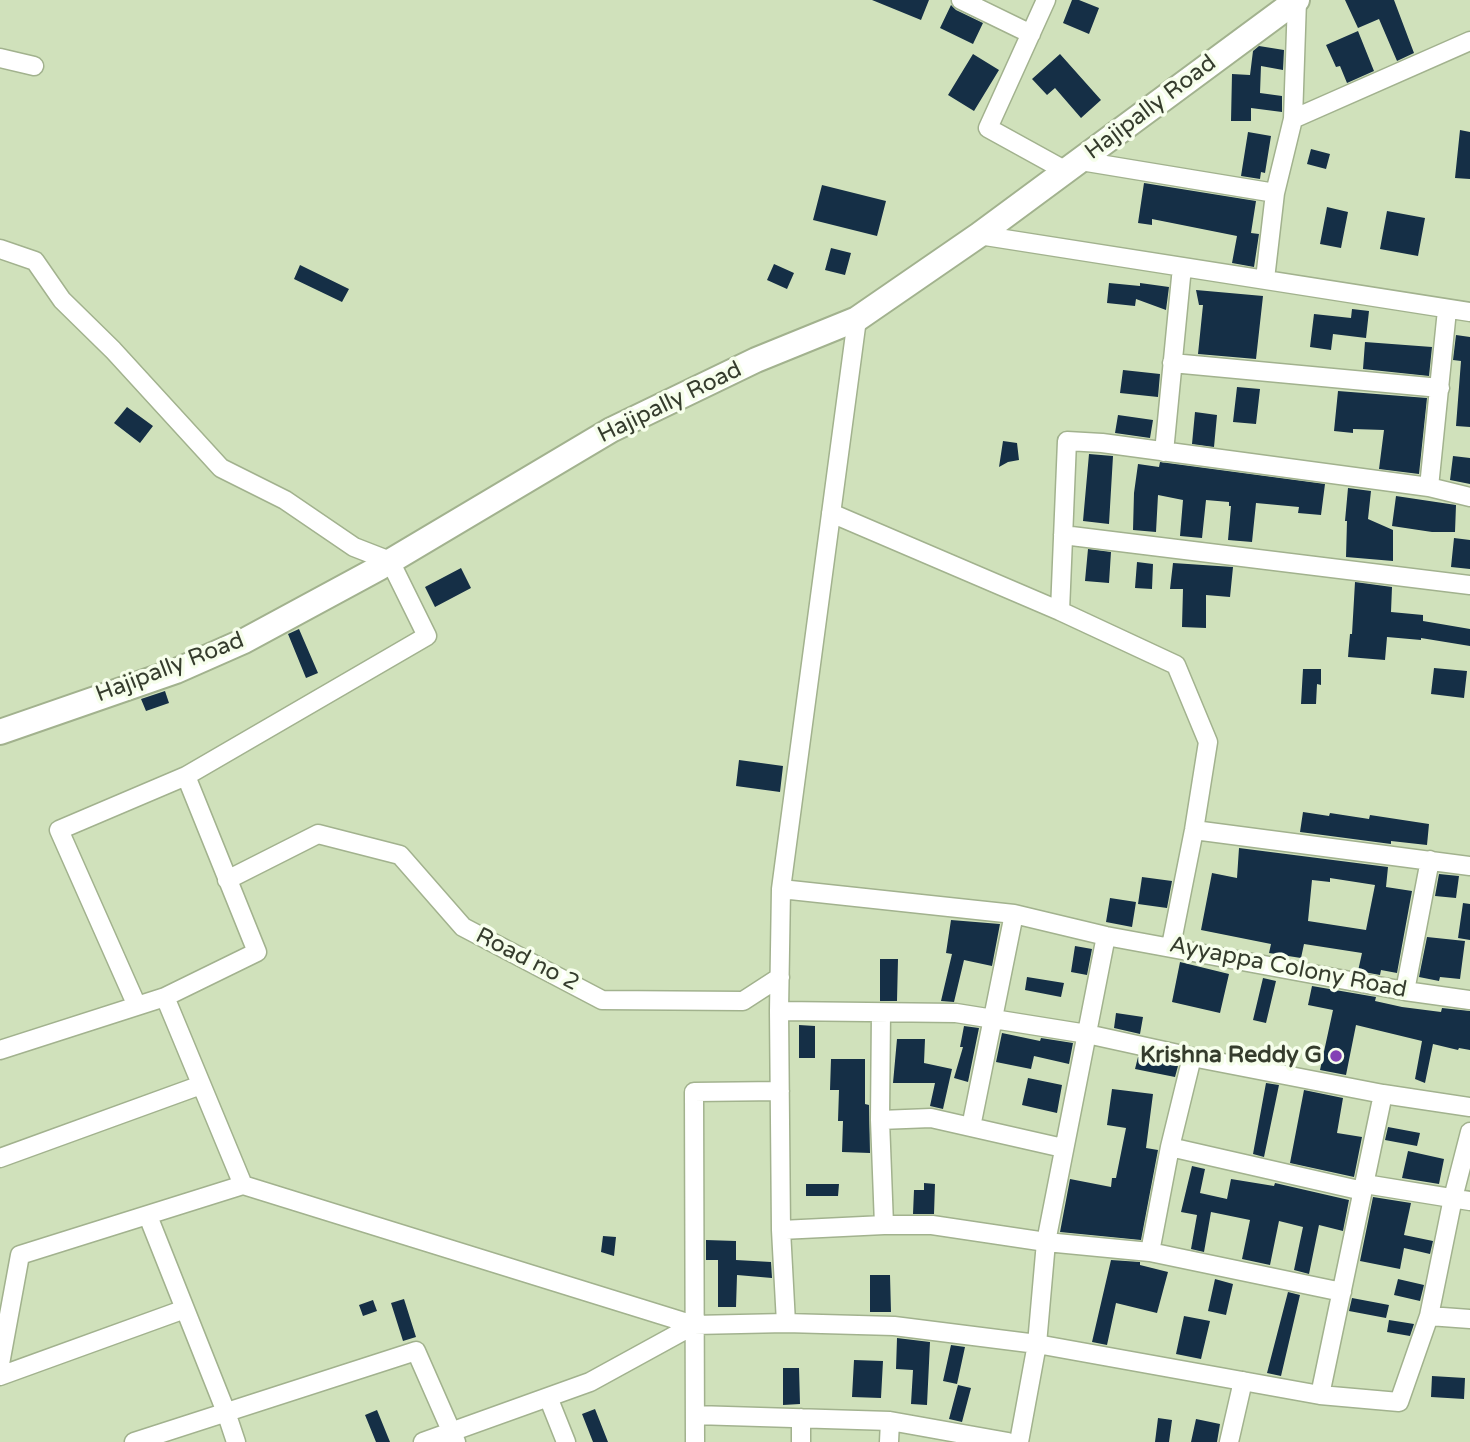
<!DOCTYPE html>
<style>
body{margin:0}
canvas{display:block;background:#d0e1bb}
</style>
<canvas width="1470" height="1442"></canvas>
<script>
const context = document.querySelector('canvas').getContext('2d');
context.lineJoin = 'round';
function fill(path, color) {
  context.fillStyle = color;
  context.fill(path, 'evenodd');
}
function poly(rows) {
  const path = new Path2D();
  for (const r of rows) {
    path.moveTo(r[0], r[1]);
    for (let i = 2; i < r.length; i += 2) path.lineTo(r[i], r[i + 1]);
  }
  return path;
}
function trace(path, color, width, dash) {
  context.strokeStyle = color;
  context.lineWidth = width;
  context.lineCap = dash ? 'butt' : 'round';
  context.setLineDash(dash || []);
  context.stroke(path);
}
function label(font, color, halo, rows, align = 'center') {
  context.font = font + ' "Varela Round",sans-serif';
  context.lineWidth = 7;
  context.setLineDash([]);
  context.textBaseline = 'middle';
  context.strokeStyle = halo;
  context.fillStyle = color;
  for (const [text, x, y, turn = 0] of rows) {
    context.save();
    context.translate(x, y);
    context.rotate((+turn || 0) * Math.PI / 180);
    context.textAlign = isNaN(turn) ? turn : align;
    if (halo) context.strokeText(text, 0, 0);
    context.fillText(text, 0, 0);
    context.restore();
  }
}
fill(poly([
 [872,0,929,0,921,20],
 [1072,0,1079,0,1099,8,1089,34,1063,23],
 [1345,0,1394,0,1414,53,1397,61,1379,19,1358,28],
 [951,5,956,10,983,23,973,44,940,28],
 [1358,31,1374,71,1347,83,1340,66,1336,67,1326,45],
 [1259,46,1284,50,1283,70,1261,66,1260,93,1282,96,1282,112,1251,108,1251,121,1231,121,1232,74,1250,75,1253,51],
 [973,54,999,70,974,111,948,95],
 [1060,54,1101,100,1081,118,1055,88,1047,95,1032,79],
 [1460,130,1470,132,1470,179,1455,178],
 [1248,132,1271,136,1265,173,1261,172,1260,179,1241,176],
 [1311,149,1330,154,1326,169,1307,164],
 [1144,183,1256,201,1251,233,1259,234,1254,267,1232,263,1237,236,1152,219,1152,225,1138,223],
 [822,185,886,201,877,236,813,220],
 [1327,207,1348,212,1341,248,1320,244],
 [1387,211,1425,218,1418,256,1380,249],
 [831,248,851,253,845,275,825,270],
 [774,264,794,273,787,289,767,280],
 [300,265,349,289,342,302,294,279],
 [1109,283,1140,286,1140,283,1169,287,1166,310,1136,299,1135,306,1107,303],
 [1196,290,1263,296,1256,359,1198,354,1203,305,1199,305],
 [1352,309,1369,311,1366,338,1333,334,1331,350,1310,347,1314,314,1351,318],
 [1456,335,1470,337,1470,427,1456,426,1461,361,1453,360],
 [1365,342,1432,347,1429,376,1363,369],
 [1123,370,1160,374,1158,397,1120,393],
 [1237,387,1260,389,1256,424,1233,422],
 [1338,391,1427,398,1419,474,1379,469,1384,430,1353,429,1353,433,1334,431],
 [127,407,153,426,140,443,114,423],
 [1195,412,1217,415,1214,447,1192,444],
 [1118,415,1153,420,1150,438,1115,433],
 [1003,441,1017,443,1019,460,1008,462,999,467],
 [1089,454,1113,456,1109,524,1083,521],
 [1453,456,1470,458,1470,484,1450,480],
 [1160,462,1325,484,1321,515,1298,513,1299,507,1256,503,1252,542,1228,540,1231,506,1229,506,1229,502,1206,500,1202,538,1180,536,1183,500,1158,495,1156,532,1133,530,1134,493,1138,464,1159,467],
 [1348,488,1371,491,1368,519,1393,530,1393,561,1346,557,1347,521,1345,521],
 [1396,496,1456,505,1455,532,1432,532,1392,526],
 [1454,538,1470,540,1470,569,1451,567],
 [1088,549,1111,552,1109,583,1085,581],
 [1137,562,1153,564,1152,589,1135,588],
 [1173,563,1233,567,1230,597,1206,595,1206,628,1182,627,1183,589,1170,589],
 [461,568,471,588,435,607,425,587],
 [1355,582,1392,587,1391,612,1423,615,1423,621,1470,629,1470,646,1421,638,1421,640,1387,637,1385,660,1348,657,1350,634,1352,634],
 [299,629,318,673,306,678,288,634],
 [1434,668,1467,671,1464,698,1431,694],
 [1303,669,1321,669,1321,685,1317,684,1316,704,1301,704],
 [165,691,169,703,146,711,141,699],
 [739,760,783,766,780,792,736,786],
 [1303,812,1329,816,1330,813,1369,819,1370,815,1429,824,1427,845,1391,841,1391,844,1300,832],
 [1239,848,1388,867,1386,887,1412,891,1397,973,1381,970,1380,975,1358,971,1362,953,1304,944,1301,958,1269,953,1271,944,1201,930,1212,873,1237,878],
 [1330,878,1375,885,1366,930,1308,921,1312,880,1330,882],
 [1439,874,1459,876,1456,898,1435,896],
 [1142,877,1172,881,1167,908,1138,904],
 [1110,898,1136,902,1132,927,1106,922],
 [1463,903,1470,904,1470,940,1458,938],
 [951,920,1000,924,992,966,964,960,954,1002,941,1001,952,954,946,953],
 [1427,937,1465,941,1460,979,1440,977,1439,981,1419,977],
 [1075,946,1092,949,1087,975,1071,972],
 [880,959,898,959,897,1001,880,1001],
 [1180,962,1229,974,1220,1013,1172,1002],
 [1027,977,1064,983,1061,997,1025,990],
 [1263,978,1276,981,1266,1023,1253,1020],
 [1312,986,1376,997,1375,1001,1402,1007,1441,1012,1442,1008,1470,1011,1470,1050,1459,1048,1458,1050,1433,1044,1425,1083,1415,1079,1422,1041,1356,1025,1346,1075,1320,1070,1333,1010,1308,1005],
 [1116,1013,1143,1017,1140,1034,1114,1028],
 [799,1025,815,1026,815,1058,799,1058],
 [964,1026,979,1028,968,1082,954,1078,963,1047,960,1047],
 [1002,1033,1040,1041,1041,1038,1073,1043,1069,1064,1034,1056,1031,1069,996,1062],
 [897,1039,925,1039,924,1063,952,1069,943,1109,930,1106,935,1083,893,1083],
 [1138,1057,1178,1066,1175,1077,1135,1069],
 [831,1059,865,1059,865,1104,869,1105,870,1153,842,1152,843,1121,838,1121,839,1090,830,1090],
 [1028,1078,1062,1085,1057,1113,1022,1105],
 [1266,1083,1279,1085,1264,1157,1253,1154],
 [1112,1089,1153,1094,1146,1148,1158,1150,1141,1240,1060,1232,1070,1179,1111,1187,1112,1178,1116,1178,1126,1128,1107,1125],
 [1304,1090,1343,1098,1337,1133,1362,1137,1354,1177,1290,1163],
 [1388,1127,1420,1133,1417,1146,1385,1140],
 [1408,1151,1444,1159,1439,1184,1402,1178],
 [1192,1166,1205,1169,1200,1193,1227,1199,1231,1179,1274,1186,1275,1183,1349,1200,1343,1231,1319,1225,1309,1274,1294,1270,1303,1227,1279,1221,1270,1265,1242,1259,1250,1220,1211,1212,1204,1252,1191,1249,1197,1215,1181,1212],
 [924,1183,935,1184,934,1214,913,1214,914,1190,924,1190],
 [806,1184,839,1184,838,1196,806,1196],
 [1373,1197,1411,1203,1404,1235,1433,1241,1430,1254,1404,1248,1400,1269,1360,1261],
 [603,1236,616,1237,614,1256,601,1252],
 [706,1240,736,1241,736,1260,771,1262,772,1278,737,1275,736,1307,718,1307,718,1260,706,1260],
 [1111,1260,1140,1262,1140,1265,1168,1272,1157,1313,1116,1303,1107,1345,1092,1342],
 [870,1275,890,1275,891,1312,870,1312],
 [1215,1279,1233,1284,1226,1315,1208,1311],
 [1398,1279,1424,1285,1420,1301,1394,1295],
 [1288,1292,1300,1295,1281,1376,1267,1373],
 [1352,1298,1389,1305,1386,1318,1349,1311],
 [404,1299,416,1337,403,1341,391,1303],
 [373,1300,377,1311,363,1316,359,1305],
 [1184,1316,1210,1321,1201,1359,1176,1354],
 [1389,1320,1414,1324,1410,1336,1387,1332],
 [897,1338,930,1342,927,1405,911,1404,913,1370,896,1369],
 [951,1345,965,1347,957,1384,943,1381],
 [854,1360,883,1361,881,1398,852,1397],
 [783,1368,799,1368,800,1404,783,1405],
 [1432,1376,1465,1378,1464,1399,1431,1397],
 [958,1385,971,1388,962,1422,949,1419],
 [595,1409,608,1442,593,1442,582,1414],
 [377,1410,390,1442,376,1442,365,1415],
 [1158,1418,1172,1420,1169,1442,1155,1442],
 [1196,1419,1220,1424,1217,1442,1191,1442]
]), '#152f46');
const street = poly([
 [961,0,1031,34],
 [1046,0,988,128,1066,171],
 [0,58,34,66],
 [1293,119,1470,41],
 [1081,161,1275,193],
 [979,235,1470,312],
 [0,249,35,261,62,300,113,350,221,468,285,500,354,547,390,561,427,636,186,776,257,952,165,997,243,1185],
 [1265,279,1275,193,1293,119,1297,0],
 [1172,363,1440,388],
 [1164,452,1182,267],
 [1429,487,1447,310],
 [831,513,1060,611],
 [1063,535,1470,585],
 [1194,830,1470,866],
 [227,880,318,834,400,855,463,927,602,1000,743,1001,780,977],
 [781,889,1014,914,1106,936,1405,991,1470,1000],
 [1171,946,1194,830,1208,742,1176,665,1060,611,1067,441,1102,443,1429,487,1470,497],
 [1405,991,1430,860],
 [137,1006,59,830,186,776],
 [779,1011,956,1013,1087,1034,1192,1057,1383,1094,1470,1107],
 [881,1013,880,1120,884,1225,932,1225,1046,1242,1106,936],
 [0,1050,165,997],
 [880,1120,931,1118,1063,1148],
 [971,1127,1014,914],
 [1170,1147,1363,1191],
 [0,1158,201,1085],
 [1365,1184,1470,1201],
 [148,1216,226,1412,236,1442],
 [781,1230,779,1011,781,889,857,319],
 [1150,1252,1170,1147,1192,1057],
 [1429,1316,1470,1319],
 [786,1323,781,1230,884,1225],
 [0,1364,20,1255,243,1185,694,1325,786,1323,894,1326,1037,1344,1320,1395,1399,1402,1429,1316,1453,1198,1470,1132],
 [0,1376,185,1309],
 [1320,1395,1383,1094],
 [548,1397,566,1442],
 [695,1415,890,1421,1008,1442],
 [134,1442,416,1351,456,1442],
 [423,1442,590,1382,694,1325],
 [695,1442,694,1092,780,1091],
 [801,1442,801,1418],
 [889,1442,890,1421],
 [1019,1442,1037,1344,1046,1242,1150,1252,1342,1292],
 [1229,1442,1243,1381]
]);
const secondary = poly([
 [0,732,176,671,244,641,379,568,611,430,756,360,857,319,979,235,1297,0]
]);
trace(street, '#a2b28e', 21);
trace(secondary, '#a2b28e', 28);
trace(street, '#fff', 18);
trace(secondary, '#fff', 24);
for (const [x, y, r, color] of [
 [1336,1056,7,"#8341b5"]
]) {
  const dot = new Path2D();
  dot.arc(x, y, r, 0, 2 * Math.PI);
  context.fillStyle = color;
  context.fill(dot);
  trace(dot, '#f6feeb', 2.5);
}
label('23px', '#353c2d', '#f6feeb', [
 ["Hajipally Road",1151,108,-37],
 ["Hajipally Road",670,403,-26],
 ["Hajipally Road",170,668,-21],
 ["Road no 2",527,960,27],
 ["Ayyappa Colony Road",1288,968,11]
]);
label('bold 23px', '#353c2d', '#f6feeb', [
 ["Krishna Reddy G",1322,1056]
], 'right');
</script>
